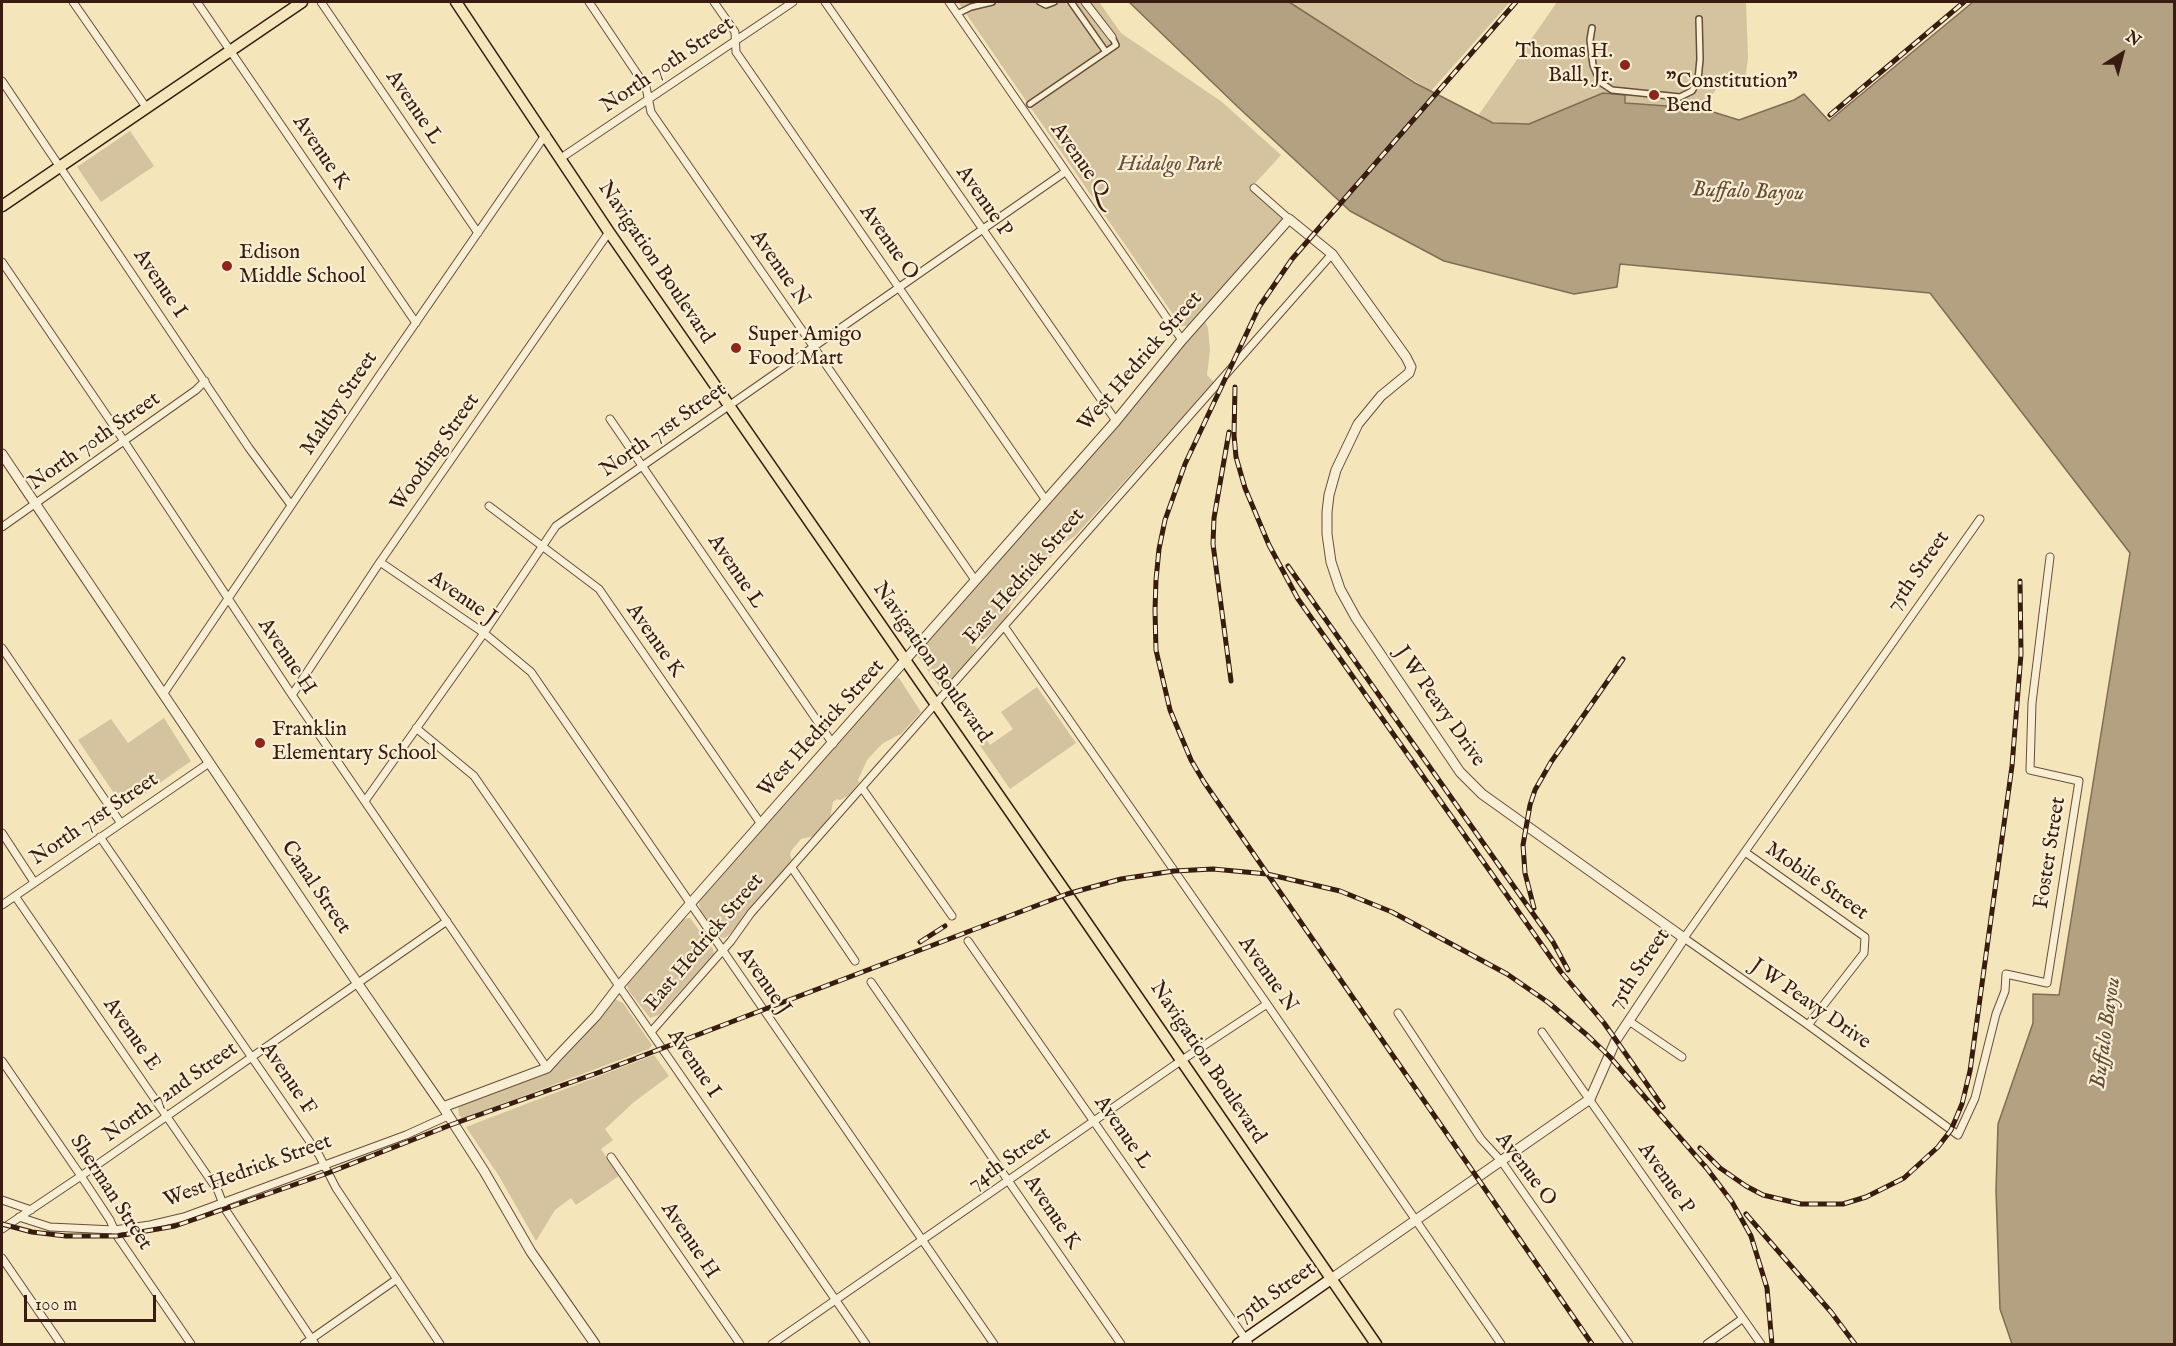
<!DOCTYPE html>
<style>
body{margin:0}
#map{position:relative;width:2176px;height:1346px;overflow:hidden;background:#f4e5bb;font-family:"IM FELL English",serif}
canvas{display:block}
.frame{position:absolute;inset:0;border:3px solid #381c10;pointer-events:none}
.north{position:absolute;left:2092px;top:24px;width:60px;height:60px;-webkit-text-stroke:4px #f8eed3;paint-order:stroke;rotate:36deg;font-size:16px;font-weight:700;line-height:24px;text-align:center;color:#381c10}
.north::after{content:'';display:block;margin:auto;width:21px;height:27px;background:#381c10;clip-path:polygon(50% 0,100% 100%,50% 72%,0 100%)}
.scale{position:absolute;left:24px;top:1295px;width:132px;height:27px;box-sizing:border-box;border:3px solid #381c10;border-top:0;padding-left:8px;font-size:18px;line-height:21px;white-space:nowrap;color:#381c10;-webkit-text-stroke:4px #f8eed3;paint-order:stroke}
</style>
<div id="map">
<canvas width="2176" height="1346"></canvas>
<div class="frame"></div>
<div class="north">N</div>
<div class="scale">100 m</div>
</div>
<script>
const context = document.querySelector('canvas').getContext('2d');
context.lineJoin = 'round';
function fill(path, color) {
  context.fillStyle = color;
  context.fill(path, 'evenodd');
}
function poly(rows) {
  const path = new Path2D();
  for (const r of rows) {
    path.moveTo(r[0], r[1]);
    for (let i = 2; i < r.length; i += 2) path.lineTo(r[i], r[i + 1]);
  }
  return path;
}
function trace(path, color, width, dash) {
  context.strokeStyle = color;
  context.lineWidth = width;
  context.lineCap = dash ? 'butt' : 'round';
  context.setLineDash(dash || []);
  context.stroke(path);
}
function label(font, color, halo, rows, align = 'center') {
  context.font = font + ' "IM FELL English",serif';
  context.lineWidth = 4.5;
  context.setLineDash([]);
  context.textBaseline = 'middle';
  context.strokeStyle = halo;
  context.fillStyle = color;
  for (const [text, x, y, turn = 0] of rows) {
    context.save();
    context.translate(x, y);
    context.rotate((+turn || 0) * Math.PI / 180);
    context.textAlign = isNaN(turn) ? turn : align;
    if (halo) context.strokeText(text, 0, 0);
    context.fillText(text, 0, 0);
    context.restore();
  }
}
fill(poly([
 [958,2,1099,2,1121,33,1222,102,1281,155,1250,189,1283,219,1190,326,1181,326],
 [1289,2,1510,2,1431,91],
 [1557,2,1746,2,1748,58,1745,80,1716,80,1717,88,1684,134,1471,126],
 [130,131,154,166,101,202,77,167],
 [1205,321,1208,328,1210,350,1207,375,1214,382,1075,536,1060,546,1011,605,1006,619,984,639,979,639,974,645,977,648,969,660,947,685,940,688,917,655,919,650],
 [894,678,899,678,921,712,900,735,898,735,882,744,867,760,858,780,859,783,848,796,840,800,837,799,833,802,830,818,814,836,801,839,791,851,790,855,792,860,731,933,725,938,720,937,701,912,698,900],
 [1037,687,1076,743,1010,789,979,744,986,739,990,745,1013,729,1001,712],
 [164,718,191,761,127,806,122,805,78,740,111,719,128,743],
 [690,918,713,949,714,954,659,1015,650,1018,629,991,627,985,629,980,683,919],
 [615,999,623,1003,652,1045,649,1049,462,1119,459,1115,458,1105,537,1075],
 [654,1055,669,1076,634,1102,605,1129,613,1140,601,1149,619,1176,576,1205,571,1198,555,1210,536,1241,499,1176,466,1127]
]), '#d4c39e');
const water = poly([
 [1129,2,1289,2,1415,83,1493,123,1529,124,1603,93,1625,95,1625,103,1681,107,1682,101,1707,103,1710,111,1739,120,1794,100,1804,94,1829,121,1973,2,2174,2,2174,1344,2012,1344,2000,1309,1996,1190,1998,1124,2033,1023,2033,994,2059,995,2130,553,1930,293,1620,264,1617,287,1574,294,1444,261,1350,211,1239,108,1129,2]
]);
fill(water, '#b4a181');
trace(water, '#826c54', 1.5);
const pedestrian = poly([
 [1040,2,1046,5,1054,2],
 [1071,2,1106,52],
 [957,14,971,7,992,2],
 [1592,28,1590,40,1593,65,1600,82,1612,90,1680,97,1692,91,1698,80,1700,59,1699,19],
 [1030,104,1116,45,1112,37]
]);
const minor = poly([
 [73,2,146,107],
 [197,2,416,323],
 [321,2,478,233],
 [589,2,646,87,651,112,975,580],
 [714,2,735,32,736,52,1045,499],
 [825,2,1116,421],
 [949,2,1182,340],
 [1085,2,1112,37],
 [2,81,249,448,291,505],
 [561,158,793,2],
 [1254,188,1289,219],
 [2,262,124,441,292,695,547,1068],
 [610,419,833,744],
 [489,506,599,589,761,824],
 [1980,519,1684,938,1808,1025,1958,1135,1975,1098,1996,1014,2005,991,2006,974,2047,983,2079,781,2030,770,2032,703,2050,557],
 [2,527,196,390,205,381],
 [380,562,484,633,531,672,994,1344],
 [1004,626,1267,1004,1501,1344],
 [2,648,120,822],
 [164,693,381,373,546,134],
 [292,695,380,562,609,232],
 [416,728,474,776,866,1344],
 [862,788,952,916],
 [365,801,484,633,556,526,1065,172],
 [2,833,34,882],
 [100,837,319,1155,336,1188,440,1344],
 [1745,852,1865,937,1864,953,1808,1025],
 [792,868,855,961],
 [15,896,218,1191,225,1209,315,1344],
 [2,905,209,763],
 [968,941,1249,1344],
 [871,982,1121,1344],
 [1398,1013,1481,1139,1502,1162,1629,1344],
 [1629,1021,1682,1057],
 [651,1032,731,941,751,913,1332,254],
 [1542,1032,1761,1344],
 [2,1061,81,1176,110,1220,117,1236,191,1344],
 [611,1157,740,1344],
 [2,1200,31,1210],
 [19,1217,50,1227,114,1230,150,1225,184,1217,406,1135,448,1116],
 [2,1229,81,1176,447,921],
 [2,1258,61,1344],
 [304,1344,397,1279],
 [772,1344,1182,1060,1267,1004],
 [1707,1344,1742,1319]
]);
const tertiary = poly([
 [2,454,358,984,443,1107,484,1171,531,1252,595,1344],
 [443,1107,547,1068,556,1058,596,1016,619,986,690,904,1116,421,1182,340,1289,219,1332,254,1406,357,1411,367,1409,373,1381,396,1358,424,1336,470,1329,495,1327,512,1327,534,1331,562,1340,589,1356,618,1460,772,1482,794,1684,938,1616,1040,1590,1099,1331,1279]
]);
const secondary = poly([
 [1238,1344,1331,1279]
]);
const primary = poly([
 [456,2,609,232,1067,894,1376,1344],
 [2,206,302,2]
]);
trace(pedestrian, '#674e3b', 8);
trace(minor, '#674e3b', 9);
trace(tertiary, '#674e3b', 11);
trace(secondary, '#381c10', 13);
trace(primary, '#381c10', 13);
trace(pedestrian, '#f8eed3', 5);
trace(minor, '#f8eed3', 7);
trace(tertiary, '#f8eed3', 9);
trace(secondary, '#f8eed3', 10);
trace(primary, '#f4e5bb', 10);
const rail = poly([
 [1516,2,1292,259,1259,307,1185,464,1165,520,1159,549,1156,580,1155,610,1156,650,1170,710,1191,760,1204,782,1592,1344],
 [1830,115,1964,2],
 [1235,387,1234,435,1236,457,1245,488,1269,545,1298,599,1561,972,1604,1023,1663,1107],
 [1229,432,1214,518,1213,544,1231,681],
 [1288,566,1553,942,1568,970],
 [1534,908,1525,873,1523,845,1530,805,1535,790,1551,762,1623,659],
 [920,942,945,926],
 [1700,1148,1720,1168,1746,1186,1763,1195,1801,1204,1843,1204,1866,1197,1904,1178,1938,1147,1951,1130,1962,1104,1970,1071,2012,766,2021,654,2020,581],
 [1705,1166,1732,1202,1751,1236,1767,1288,1772,1344],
 [1746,1214,1831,1312,1855,1344],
 [2,1224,32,1232,66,1236,117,1236,175,1226,328,1173,453,1124,600,1072,1067,894,1121,879,1174,871,1213,869,1267,874,1340,891,1392,912,1507,974,1549,1003,1587,1035,1610,1057,1709,1171]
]);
trace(rail, '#381c10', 5);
trace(rail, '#f8eed3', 3, [9]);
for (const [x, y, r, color] of [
 [1625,65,6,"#8f2418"],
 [1654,95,6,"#8f2418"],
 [227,266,6,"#8f2418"],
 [736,348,6,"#8f2418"],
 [260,743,6,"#8f2418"]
]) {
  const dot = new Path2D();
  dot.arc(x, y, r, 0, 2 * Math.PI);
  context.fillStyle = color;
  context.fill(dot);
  trace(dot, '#f8eed3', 2);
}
label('21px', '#381c10', '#f8eed3', [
 ["Thomas H.",1613,53,"right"],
 ["Ball, Jr.",1613,77,"right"],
 ["\"Constitution\"",1666,83],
 ["Bend",1666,107],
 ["Edison",239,254],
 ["Middle School",239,278],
 ["Super Amigo",748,336],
 ["Food Mart",748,360],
 ["Franklin",272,731],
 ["Elementary School",272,755]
], 'left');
label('21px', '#381c10', '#f8eed3', [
 ["North 70th Street",668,66,-34],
 ["Avenue L",413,108,56],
 ["Avenue K",320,153,56],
 ["Avenue Q",1079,161,55],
 ["Avenue P",983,202,55],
 ["Avenue O",888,243,55],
 ["Navigation Boulevard",655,263,56],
 ["Avenue N",779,269,55],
 ["Avenue I",159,284,56],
 ["West Hedrick Street",1141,362,-49],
 ["Maltby Street",340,404,-56],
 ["North 71st Street",664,431,-35],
 ["North 70th Street",95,442,-35],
 ["Wooding Street",436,453,-55],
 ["Avenue L",735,572,56],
 ["75th Street",1919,572,-55],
 ["East Hedrick Street",1025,577,-49],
 ["Avenue J",462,599,35],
 ["Avenue K",654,641,55],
 ["Avenue H",286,657,56],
 ["Navigation Boulevard",931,663,55],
 ["J W Peavy Drive",1439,707,55],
 ["West Hedrick Street",822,729,-48],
 ["North 71st Street",95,820,-34],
 ["Foster Street",2051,853,-81],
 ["Mobile Street",1816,882,35],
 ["Canal Street",315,888,56],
 ["East Hedrick Street",705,943,-50],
 ["75th Street",1640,970,-56],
 ["Avenue N",1267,975,55],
 ["Avenue J",763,982,55],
 ["J W Peavy Drive",1810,1005,35],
 ["Avenue E",131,1035,55],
 ["Navigation Boulevard",1207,1063,56],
 ["Avenue I",693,1064,56],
 ["Avenue F",287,1079,56],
 ["North 72nd Street",171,1093,-35],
 ["Avenue L",1122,1133,55],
 ["74th Street",1010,1160,-35],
 ["Avenue O",1525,1170,53],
 ["West Hedrick Street",248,1172,-20],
 ["Avenue P",1665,1179,55],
 ["Sherman Street",110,1193,57],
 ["Avenue K",1051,1213,56],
 ["Avenue H",689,1241,56],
 ["75th Street",1276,1294,-35]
]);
label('italic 21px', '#674e3b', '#f8eed3', [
 ["Hidalgo Park",1170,166]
]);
label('italic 22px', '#634b38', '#f8eed3', [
 ["Buffalo Bayou",1748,193,2],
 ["Buffalo Bayou",2107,1033,-82]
]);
</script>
